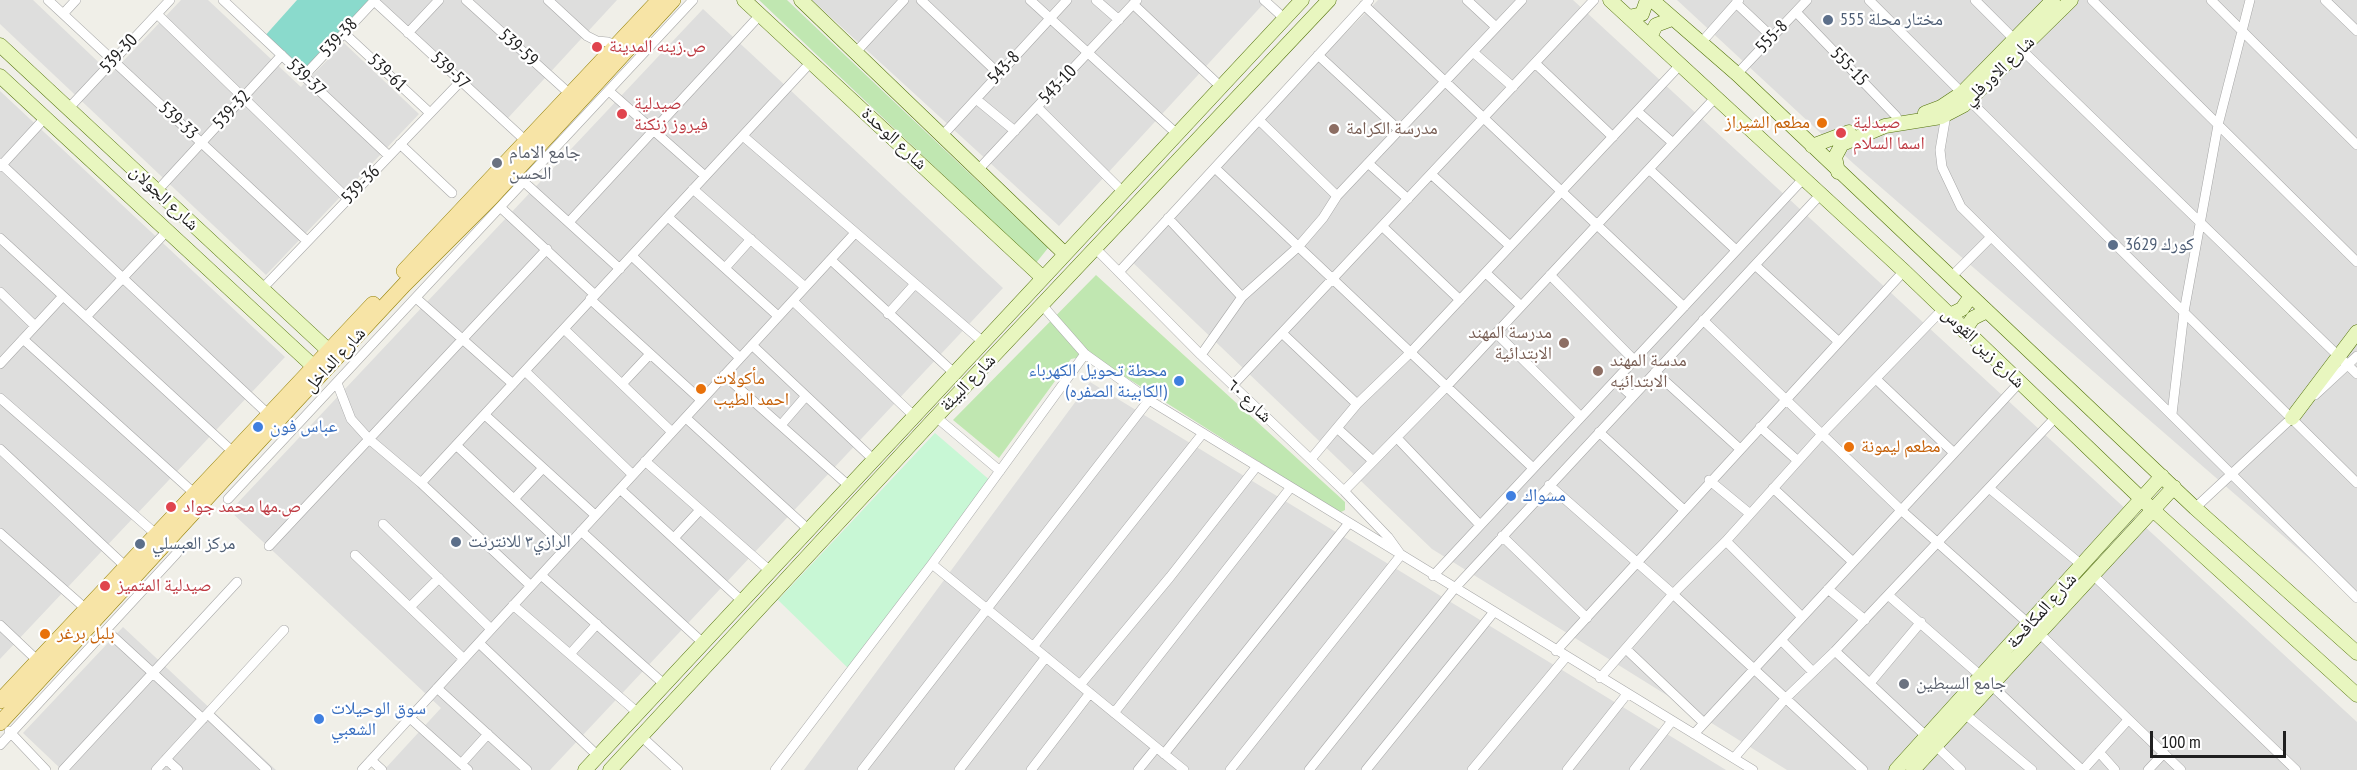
<!DOCTYPE html>
<meta charset="utf-8">
<style>
body{margin:0}
#map{position:relative;width:2357px;height:770px;overflow:hidden;background:#f0efe8;font-family:"PT Sans Narrow",sans-serif}
canvas{display:block}
.scale{position:absolute;left:2150px;top:731px;width:136px;height:27px;box-sizing:border-box;border:3px solid #202020;border-top:0;padding-left:8px;font-size:18px;line-height:21px;white-space:nowrap;color:#202020;-webkit-text-stroke:4px #fff;paint-order:stroke}
</style>
<div id="map">
<canvas width="2357" height="770"></canvas>
<div class="scale">100 m</div>
</div>
<script>
const context = document.querySelector('canvas').getContext('2d');
context.lineJoin = 'round';
function fill(path, color) {
  context.fillStyle = color;
  context.fill(path, 'evenodd');
}
function poly(rows) {
  const path = new Path2D();
  for (const r of rows) {
    path.moveTo(r[0], r[1]);
    for (let i = 2; i < r.length; i += 2) path.lineTo(r[i], r[i + 1]);
  }
  return path;
}
function trace(path, color, width, dash) {
  context.strokeStyle = color;
  context.lineWidth = width;
  context.lineCap = dash ? 'butt' : 'round';
  context.setLineDash(dash || []);
  context.stroke(path);
}
function label(font, color, halo, rows, align = 'center') {
  context.font = font + ' "PT Sans Narrow","Noto Naskh Arabic",sans-serif';
  context.lineWidth = 4.5;
  context.setLineDash([]);
  context.textBaseline = 'middle';
  context.strokeStyle = halo;
  context.fillStyle = color;
  for (const [text, x, y, turn = 0] of rows) {
    context.save();
    context.translate(x, y);
    context.rotate((+turn || 0) * Math.PI / 180);
    context.textAlign = isNaN(turn) ? turn : align;
    if (halo) context.strokeText(text, 0, 0);
    context.fillText(text, 0, 0);
    context.restore();
  }
}
fill(poly([
 [0,0,33,0,111,74,181,0,208,0,301,87,344,43,419,114,266,275,0,24],
 [379,0,617,0,508,118],
 [812,0,1267,0,1059,226],
 [1378,0,1573,0,2357,722,2357,770,1787,770,1432,549,1127,257],
 [1677,0,2357,0,2357,600,1854,164],
 [703,9,1003,288,550,770,384,770,441,708,230,511],
 [0,91,285,357,0,659],
 [1090,382,1726,770,804,770],
 [123,627,276,770,62,770,23,733]
]), '#dededd');
fill(poly([
 [759,0,787,0,1048,248,1036,263],
 [1096,275,1345,502,1345,510,1339,513,1335,510,1091,355,1071,359,999,458,953,420]
]), '#c0e7b1');
fill(poly([
 [935,433,992,482,851,671,778,600]
]), '#c8f7d5');
fill(poly([
 [297,0,373,0,304,76,263,38]
]), '#8adacc');
const street = poly([
 [48,0,307,241],
 [223,0,389,156],
 [373,0,527,142],
 [466,0,571,95],
 [548,0,587,36,597,41,608,42,615,48],
 [921,0,999,74],
 [1030,0,1177,134],
 [1096,0,1119,20],
 [1264,0,1285,19],
 [1467,0,1496,27],
 [1869,0,1962,93],
 [1975,0,2014,39],
 [2092,0,2357,262],
 [2211,0,2357,145],
 [2325,0,2357,31],
 [1736,3,1772,37],
 [1133,4,1221,87],
 [1364,5,1684,307],
 [1796,12,1896,116,1899,123],
 [63,14,76,0],
 [157,14,348,199],
 [344,33,430,113],
 [408,33,439,0],
 [1700,44,1739,0],
 [2022,50,2357,374],
 [856,52,904,0],
 [1473,52,1513,87],
 [1318,55,1399,130],
 [1535,63,1613,137],
 [1737,74,1807,0],
 [304,76,374,1],
 [609,91,705,176],
 [976,99,1015,131],
 [1970,101,2357,483],
 [1037,107,1123,192],
 [68,109,170,0],
 [1637,111,1673,143],
 [1944,111,1946,115,1940,150,1942,167,1961,207,2357,598],
 [1259,120,1337,196],
 [743,136,983,342],
 [942,136,1067,0],
 [400,144,452,193],
 [0,163,268,414],
 [1368,163,1408,199],
 [0,167,45,118],
 [1215,168,1533,468],
 [1649,169,1736,250],
 [978,170,1137,0],
 [1431,174,1510,246],
 [524,182,620,269],
 [693,189,805,287],
 [157,191,282,55],
 [500,207,595,295],
 [668,217,778,316],
 [1168,218,1242,297],
 [570,221,760,15],
 [1382,226,1460,300],
 [0,238,233,452],
 [1096,249,1201,355,1344,491,1388,537,1401,555,1230,770],
 [632,256,740,358],
 [831,260,954,373],
 [1755,265,1839,342],
 [725,268,751,239],
 [1119,272,1369,0],
 [1486,273,1521,306],
 [1550,275,1634,360],
 [1951,277,1991,237],
 [262,289,461,81],
 [0,292,35,326],
 [416,298,513,384],
 [590,299,701,400],
 [793,301,914,416],
 [1042,305,1085,354],
 [888,314,914,285],
 [86,317,167,231],
 [1703,320,1901,510,2030,625],
 [564,329,672,432],
 [1282,333,1357,404],
 [1496,333,1581,417],
 [23,339,195,494],
 [752,345,874,460],
 [1201,355,1242,297,1298,247,1323,218,1337,196,1522,0],
 [0,364,63,296],
 [525,371,633,475],
 [1655,372,1740,449],
 [724,375,849,486],
 [1877,380,1954,453],
 [1615,381,1632,396],
 [337,383,351,419,369,439,421,483,531,586],
 [622,384,650,354],
 [1233,385,1594,0],
 [2315,395,2357,356],
 [0,398,157,535],
 [2172,414,2184,312,2218,125,2250,0],
 [485,415,595,515],
 [936,417,1000,471],
 [686,418,809,530],
 [781,425,806,396],
 [1760,427,1798,461],
 [1337,428,1373,461],
 [1599,432,1684,510],
 [1397,438,1480,525],
 [456,445,566,548],
 [0,449,126,567],
 [1311,459,1357,404,1410,353,1680,65],
 [645,461,770,571],
 [1709,480,1749,513],
 [421,483,811,62],
 [1549,485,1673,594,1863,770],
 [1773,488,1853,562],
 [1989,488,2083,566],
 [620,489,742,601],
 [1344,491,1447,386,1715,98],
 [228,499,693,0],
 [514,499,543,468],
 [2195,508,2295,415],
 [383,524,491,629],
 [581,531,703,643],
 [0,533,86,609],
 [1502,536,1587,618],
 [674,538,700,510],
 [1726,541,1802,617],
 [269,546,547,249],
 [355,555,464,659],
 [932,564,1184,770],
 [2092,574,2296,770],
 [541,575,664,684],
 [1433,576,1803,179],
 [1828,589,1865,620],
 [1888,595,1982,677],
 [513,605,638,713],
 [410,607,439,578],
 [0,625,38,661],
 [106,630,203,719],
 [2039,633,2181,770],
 [1781,640,1813,672],
 [479,643,598,756],
 [1033,647,1203,433],
 [1626,649,1704,723],
 [1556,651,1904,271],
 [1835,651,1927,737],
 [570,654,597,624],
 [1600,678,1673,594,1726,541,1823,433,1942,310],
 [1870,683,1921,622],
 [1080,685,1170,577,1257,466],
 [1991,685,2082,770],
 [437,688,527,770],
 [1114,713,1291,487],
 [208,714,267,770],
 [1965,714,2032,770],
 [410,718,468,770],
 [9,731,46,770],
 [1694,734,2019,383],
 [642,737,678,770],
 [0,745,177,553],
 [1936,746,1961,770],
 [2099,752,2115,770],
 [1164,754,1349,523],
 [1734,758,1785,699,1835,651,2055,418],
 [166,759,178,770],
 [371,760,382,770],
 [461,764,488,734],
 [63,770,237,582],
 [156,770,284,630],
 [362,770,855,233],
 [775,770,932,564,1085,354,1149,400,1753,770],
 [862,770,1149,400],
 [959,770,1046,657],
 [1031,770,1090,693],
 [1138,770,1156,748],
 [1309,770,1454,589,1820,195],
 [1366,770,1493,613],
 [1472,770,1566,657],
 [1567,770,1627,694],
 [1634,770,1672,721],
 [2083,770,2128,720],
 [2148,770,2164,753]
]);
const secondary = poly([
 [744,0,1043,278],
 [801,0,1065,254],
 [1610,0,1904,271,2153,510,2357,695],
 [1652,0,1737,74,2195,508,2357,653],
 [1629,17,1642,14,1647,0],
 [1650,37,1656,25,1672,19],
 [0,45,328,350],
 [0,76,313,366],
 [1925,113,1941,107,1962,93,2053,0],
 [1812,146,1849,132],
 [1838,172,1835,157,1842,144,1885,126,1941,117,1964,105,2071,0],
 [1948,316,1962,309,1971,296],
 [1964,331,1973,318,1987,311],
 [2292,418,2357,332],
 [585,770,1302,0],
 [610,770,936,417,1329,0],
 [1896,770,2162,476],
 [1913,770,2174,487]
]);
const primary = poly([
 [404,271,659,0],
 [0,701,373,304],
 [0,723,295,402,404,285,491,198,673,0]
]);
trace(street, '#a7a7a7', 10);
trace(secondary, '#53730b', 15);
trace(primary, '#948209', 16);
trace(street, '#fff', 9);
trace(secondary, '#e8f6bf', 14);
trace(primary, '#f7e4a6', 15);
for (const [x, y, r, color] of [
 [1828,20,6,"#5c6f8a"],
 [597,47,6,"#e0444e"],
 [622,114,6,"#e0444e"],
 [1822,123,6,"#e8710a"],
 [1334,129,6,"#8d6e63"],
 [1841,133,6,"#e0444e"],
 [497,163,6,"#6b7280"],
 [2113,245,6,"#5c6f8a"],
 [1564,343,6,"#8d6e63"],
 [1598,371,6,"#8d6e63"],
 [1179,381,6,"#3f7fe0"],
 [701,389,6,"#e8710a"],
 [258,427,6,"#3f7fe0"],
 [1849,447,6,"#e8710a"],
 [1511,496,6,"#3f7fe0"],
 [171,507,6,"#e0444e"],
 [456,542,6,"#5c6f8a"],
 [140,544,6,"#5c6f8a"],
 [105,586,6,"#e0444e"],
 [45,634,6,"#e8710a"],
 [1904,684,6,"#6b7280"],
 [319,719,6,"#3f7fe0"]
]) {
  const dot = new Path2D();
  dot.arc(x, y, r, 0, 2 * Math.PI);
  context.fillStyle = color;
  context.fill(dot);
  trace(dot, '#fff', 2);
}
label('18px', '#4e5e75', '#fff', [
 ["مختار محلة 555",1840,20],
 ["كورك 3629",2125,245],
 ["الرازي٣ للانترنت",468,542],
 ["مركز العبسلي",152,544]
], 'left');
label('18px', '#202020', '#fff', [
 ["555-8",1772,37,-47],
 ["539-38",339,38,-47],
 ["539-59",518,48,42],
 ["539-30",119,54,-47],
 ["555-15",1849,67,46],
 ["543-8",1004,68,-47],
 ["539-57",450,71,43],
 ["شارع الاورفلي",1999,71,-44],
 ["539-61",387,73,43],
 ["539-37",306,78,43],
 ["543-10",1058,85,-47],
 ["539-32",232,110,-47],
 ["539-33",178,121,43],
 ["شارع الوحدة",894,139,43],
 ["539-36",361,185,-46],
 ["شارع الجولان",164,198,43],
 ["شارع زين القوس",1983,348,44],
 ["شارع الداخل",335,360,-47],
 ["شارع البيئة",968,383,-46],
 ["شارع ٦٠",1249,401,44],
 ["شارع المكافحة",2042,611,-48]
]);
label('18px', '#be3a42', '#fff', [
 ["ص.زينه المدينة",609,47],
 ["صيدلية",634,104],
 ["فيروز زنكنة",634,125],
 ["صيدلية",1853,123],
 ["اسما السلام",1853,144],
 ["ص.مها محمد جواد",183,507],
 ["صيدلية المتميز",117,586]
], 'left');
label('18px', '#c56008', '#fff', [
 ["مطعم الشيراز",1810,123,"right"],
 ["مأكولات",713,379],
 ["احمد الطيب",713,400],
 ["مطعم ليمونة",1861,447],
 ["بلبل برغر",57,634]
], 'left');
label('18px', '#785e54', '#fff', [
 ["مدرسة الكرامة",1346,129],
 ["مدرسة المهند",1552,333,"right"],
 ["الابتدائية",1552,354,"right"],
 ["مدسة المهند",1610,361],
 ["الابتدائيه",1610,382]
], 'left');
label('18px', '#5b616d', '#fff', [
 ["جامع الامام",509,153],
 ["الحسن",509,174],
 ["جامع السبطين",1916,684]
], 'left');
label('18px', '#366cbe', '#fff', [
 ["محطة تحويل الكهرباء",1167,371,"right"],
 ["(الكابينة الصفره)",1167,392,"right"],
 ["عباس فون",270,427],
 ["مسواك",1523,496],
 ["سوق الوحيلات",331,709],
 ["الشعبي",331,730]
], 'left');
</script>
